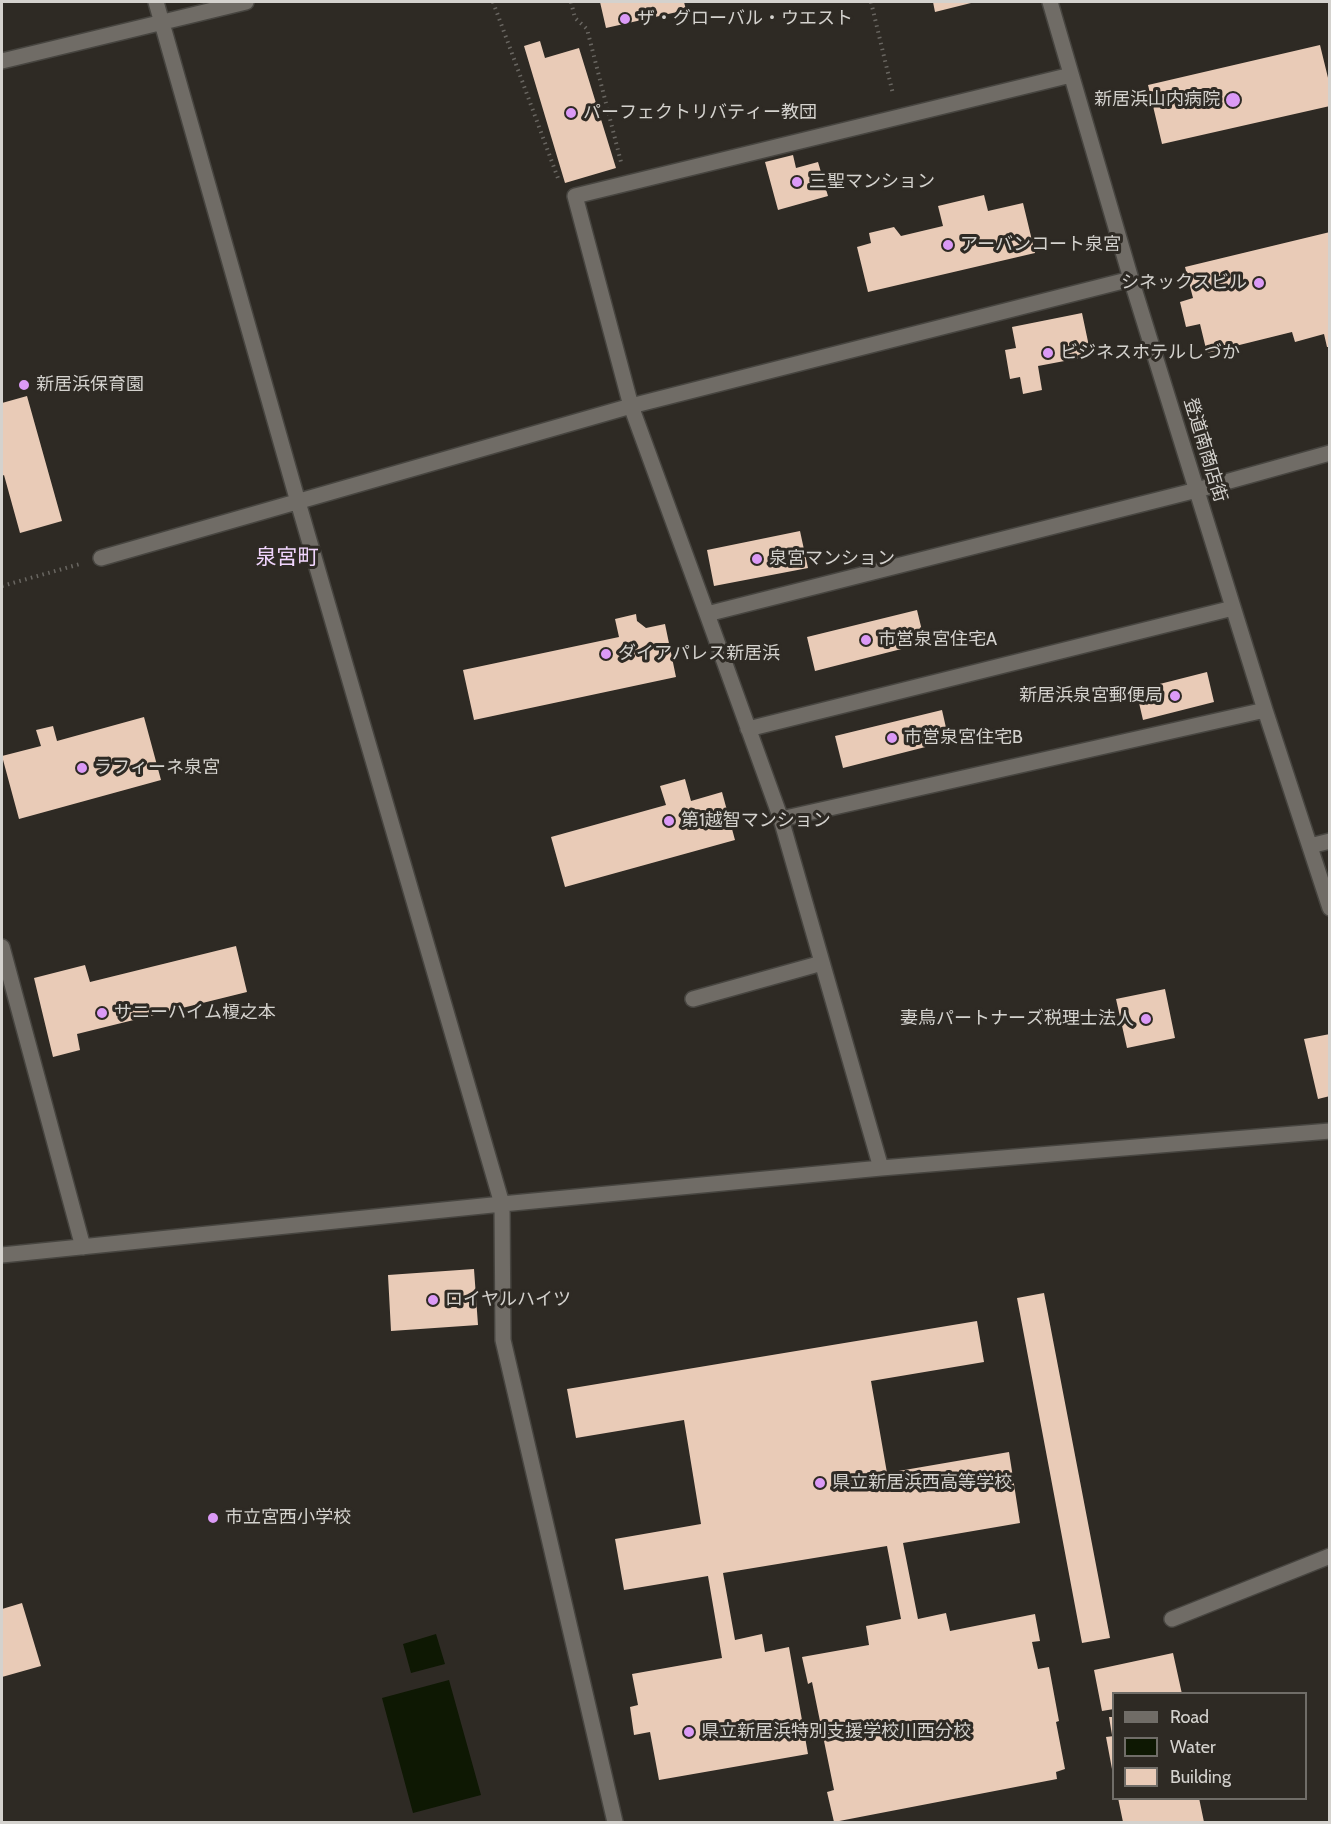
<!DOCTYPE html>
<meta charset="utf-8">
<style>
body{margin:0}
#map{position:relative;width:1331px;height:1824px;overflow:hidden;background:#2e2a24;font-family:Cabin,sans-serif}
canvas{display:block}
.frame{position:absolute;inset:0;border:3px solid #d4d2ce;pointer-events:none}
.legend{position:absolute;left:1112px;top:1692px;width:195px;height:108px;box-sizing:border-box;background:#2e2a24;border:2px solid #706d68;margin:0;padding:8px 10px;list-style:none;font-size:18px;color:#d4d2ce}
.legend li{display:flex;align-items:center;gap:12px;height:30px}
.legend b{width:30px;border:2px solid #706d68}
</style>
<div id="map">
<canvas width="1331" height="1824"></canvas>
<div class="frame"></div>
<ul class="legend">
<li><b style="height:8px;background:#706c66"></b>Road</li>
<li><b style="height:16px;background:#0e1803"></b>Water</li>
<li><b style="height:16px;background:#e9cbb7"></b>Building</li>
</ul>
</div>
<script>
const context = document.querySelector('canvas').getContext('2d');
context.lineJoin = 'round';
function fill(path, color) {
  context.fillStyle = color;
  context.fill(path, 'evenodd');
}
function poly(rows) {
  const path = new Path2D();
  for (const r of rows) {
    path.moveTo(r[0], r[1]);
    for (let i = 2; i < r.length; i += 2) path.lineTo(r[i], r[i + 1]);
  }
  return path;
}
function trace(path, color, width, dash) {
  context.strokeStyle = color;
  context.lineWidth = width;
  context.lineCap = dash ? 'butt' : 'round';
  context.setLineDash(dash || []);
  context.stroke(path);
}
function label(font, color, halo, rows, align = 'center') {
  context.font = font + ' Cabin,"Noto Sans JP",sans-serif';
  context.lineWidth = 6;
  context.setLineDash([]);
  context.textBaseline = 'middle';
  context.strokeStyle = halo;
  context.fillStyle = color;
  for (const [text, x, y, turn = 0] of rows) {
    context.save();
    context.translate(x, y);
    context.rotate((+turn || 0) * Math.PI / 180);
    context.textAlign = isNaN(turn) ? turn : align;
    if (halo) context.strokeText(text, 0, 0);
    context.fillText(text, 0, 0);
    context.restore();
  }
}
fill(poly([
 [436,1634,445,1664,411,1673,403,1644],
 [449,1680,481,1795,413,1813,382,1698]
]), '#0e1803');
fill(poly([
 [600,2,684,2,686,10,606,28],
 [933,2,975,2,935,12],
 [540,41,545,58,579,48,616,168,565,183,524,46],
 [1320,45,1330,86,1330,106,1162,144,1148,85],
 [793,155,796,168,818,162,828,196,778,210,765,162],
 [984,195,988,211,1023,203,1035,253,868,292,857,247,871,243,869,233,894,227,901,236,943,226,938,206],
 [1330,232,1330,347,1327,347,1324,334,1295,342,1292,332,1207,353,1200,324,1186,327,1180,302,1193,298,1185,267],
 [1082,313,1091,356,1038,366,1042,390,1023,394,1020,377,1010,379,1005,350,1016,348,1012,327],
 [27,396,62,521,20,533,4,475,2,476,2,403],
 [800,531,808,568,714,586,707,550],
 [917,610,925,643,815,671,807,637],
 [636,614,637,621,646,628,665,624,676,677,474,720,463,670,619,637,615,619],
 [1207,672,1214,702,1143,720,1136,690],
 [942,710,949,741,843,768,835,736],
 [144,717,161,780,19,819,2,756,41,746,36,730,53,726,57,741],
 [685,779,691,801,722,792,735,840,565,887,551,837,666,805,660,786],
 [236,946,247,992,77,1034,80,1050,53,1057,34,978,85,965,90,982],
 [1165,989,1175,1038,1127,1048,1116,999],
 [1330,1034,1330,1096,1318,1099,1304,1039],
 [474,1269,478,1325,391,1331,388,1275],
 [1044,1293,1110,1638,1082,1643,1017,1298],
 [977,1321,984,1362,871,1381,887,1473,1009,1452,1020,1523,903,1543,918,1619,946,1613,950,1631,1035,1614,1040,1641,1032,1642,1038,1669,1049,1667,1059,1721,1056,1722,1065,1769,1056,1772,1057,1779,834,1822,827,1792,834,1790,812,1682,808,1684,802,1657,869,1645,866,1626,901,1619,887,1546,723,1573,735,1640,762,1634,765,1652,789,1647,808,1754,659,1780,650,1732,634,1735,630,1707,638,1705,632,1674,722,1658,708,1576,624,1590,615,1539,701,1524,684,1420,576,1438,567,1389],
 [22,1603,41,1666,2,1677,2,1609],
 [1173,1653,1182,1694,1114,1694,1114,1709,1102,1711,1094,1670],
 [1109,1717,1114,1717,1114,1735,1112,1735],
 [1114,1736,1114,1769,1112,1769,1106,1737],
 [1118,1798,1199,1798,1204,1822,1123,1822]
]), '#e9cbb7');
const minor = poly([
 [156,2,298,502,502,1204,503,1340,615,1822],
 [1050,2,1131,279,1265,710,1330,908],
 [2,61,246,2],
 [1071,75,575,196,631,406,707,614,1197,490,1330,453],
 [101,558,631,406,1131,279],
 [707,614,781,819,881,1168],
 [748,729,1233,608],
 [781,819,1265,710],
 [1310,846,1330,841],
 [2,947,83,1247],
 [693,999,822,963],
 [2,1255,502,1204,881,1168,1330,1131],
 [1172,1619,1330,1556]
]);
trace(minor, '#474540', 18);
trace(poly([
 [493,2,559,181],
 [571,2,575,18,587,29,621,162],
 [871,2,893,94],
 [2,586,80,564]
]), '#696661', 4, [1.5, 4.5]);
trace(minor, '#706c66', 15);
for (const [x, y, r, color] of [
 [625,19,6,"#db9af6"],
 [1233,100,8,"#db9af6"],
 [571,113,6,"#db9af6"],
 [797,182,6,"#db9af6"],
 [948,245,6,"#db9af6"],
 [1259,283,6,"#db9af6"],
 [1048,353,6,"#db9af6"],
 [24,385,6,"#db9af6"],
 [757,559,6,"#db9af6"],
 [866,640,6,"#db9af6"],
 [606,654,6,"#db9af6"],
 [1175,696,6,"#db9af6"],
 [892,738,6,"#db9af6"],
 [82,768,6,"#db9af6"],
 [669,821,6,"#db9af6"],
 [102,1013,6,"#db9af6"],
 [1146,1019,6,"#db9af6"],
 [433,1300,6,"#db9af6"],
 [820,1483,6,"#db9af6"],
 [213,1518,6,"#db9af6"],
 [689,1732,6,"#db9af6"]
]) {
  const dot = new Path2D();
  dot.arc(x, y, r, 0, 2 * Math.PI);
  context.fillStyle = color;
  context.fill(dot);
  trace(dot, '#2e2a24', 2);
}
label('18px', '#d4d2ce', '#2e2a24', [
 ["ザ・グローバル・ウエスト",637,19],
 ["新居浜山内病院",1220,100,"right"],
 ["パーフェクトリバティー教団",583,113],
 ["三聖マンション",809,182],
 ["アーバンコート泉宮",960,245],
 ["シネックスビル",1247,283,"right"],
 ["ビジネスホテルしづか",1060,353],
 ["新居浜保育園",36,385],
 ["泉宮マンション",769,559],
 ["市営泉宮住宅A",878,640],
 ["ダイアパレス新居浜",618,654],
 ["新居浜泉宮郵便局",1163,696,"right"],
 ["市営泉宮住宅B",904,738],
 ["ラフィーネ泉宮",94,768],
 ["第1越智マンション",681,821],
 ["サニーハイム榎之本",114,1013],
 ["妻鳥パートナーズ税理士法人",1134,1019,"right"],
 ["ロイヤルハイツ",445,1300],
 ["県立新居浜西高等学校",832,1483],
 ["市立宮西小学校",225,1518],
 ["県立新居浜特別支援学校川西分校",701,1732]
], 'left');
label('18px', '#d4d2ce', '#2e2a24', [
 ["登道南商店街",1205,450,73]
]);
label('21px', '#f1d5fd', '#2e2a24', [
 ["泉宮町",287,558]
]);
</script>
